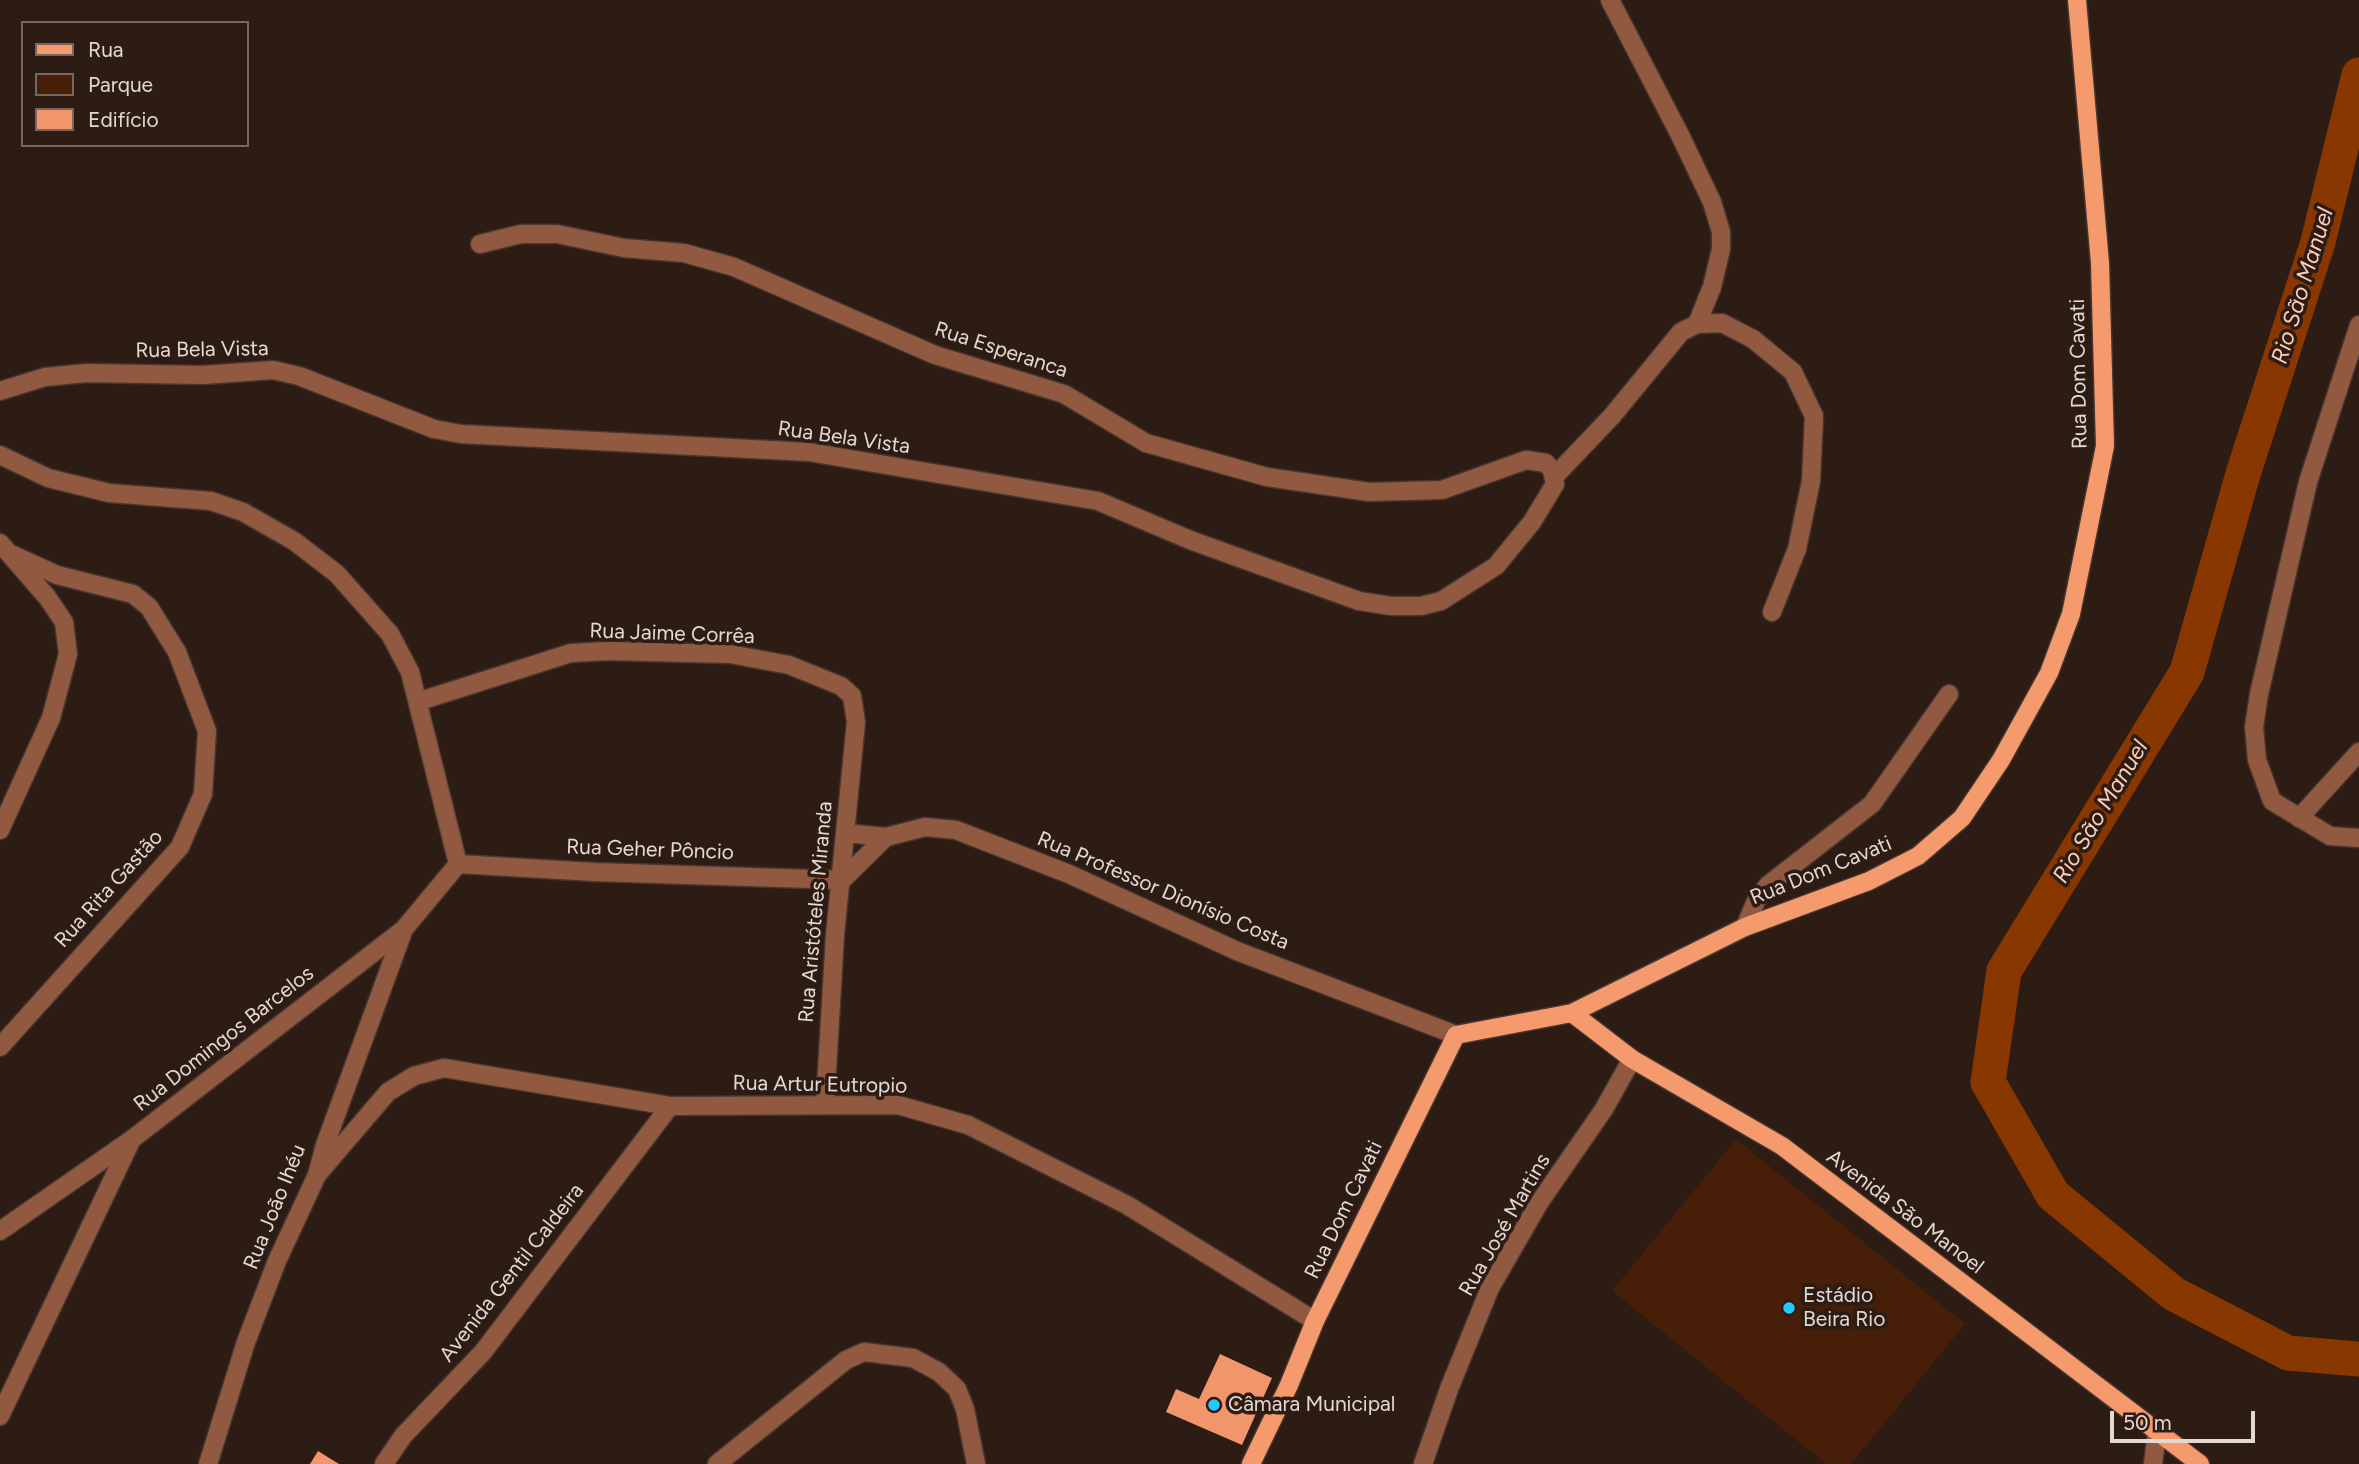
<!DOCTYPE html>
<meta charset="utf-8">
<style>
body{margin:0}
#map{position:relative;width:2359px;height:1464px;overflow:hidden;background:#2d1c14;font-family:Figtree,sans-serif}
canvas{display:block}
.legend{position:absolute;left:21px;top:21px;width:228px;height:126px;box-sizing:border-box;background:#2d1c14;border:2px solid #766760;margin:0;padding:9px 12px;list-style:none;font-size:21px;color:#e4d8d2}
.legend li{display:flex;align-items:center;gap:14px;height:35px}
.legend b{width:35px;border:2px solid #766760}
.scale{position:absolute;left:2110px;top:1411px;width:145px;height:32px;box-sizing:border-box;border:4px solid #e4d8d2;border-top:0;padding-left:9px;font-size:21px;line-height:24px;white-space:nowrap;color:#e4d8d2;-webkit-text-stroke:5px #2d1c14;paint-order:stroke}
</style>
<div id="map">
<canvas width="2359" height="1464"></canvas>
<ul class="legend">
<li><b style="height:9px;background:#f59a6d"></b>Rua</li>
<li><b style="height:19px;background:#471e07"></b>Parque</li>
<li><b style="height:19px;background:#f0966a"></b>Edifício</li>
</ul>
<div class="scale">50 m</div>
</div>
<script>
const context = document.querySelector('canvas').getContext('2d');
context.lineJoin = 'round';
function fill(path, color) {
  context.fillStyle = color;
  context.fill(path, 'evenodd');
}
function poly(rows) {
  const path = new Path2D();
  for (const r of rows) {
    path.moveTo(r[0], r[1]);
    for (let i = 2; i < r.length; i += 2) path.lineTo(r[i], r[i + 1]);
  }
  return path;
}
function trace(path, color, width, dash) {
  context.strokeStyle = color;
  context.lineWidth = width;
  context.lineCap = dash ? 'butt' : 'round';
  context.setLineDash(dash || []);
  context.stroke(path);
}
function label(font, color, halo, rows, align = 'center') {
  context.font = font + ' Figtree,sans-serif';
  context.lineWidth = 7;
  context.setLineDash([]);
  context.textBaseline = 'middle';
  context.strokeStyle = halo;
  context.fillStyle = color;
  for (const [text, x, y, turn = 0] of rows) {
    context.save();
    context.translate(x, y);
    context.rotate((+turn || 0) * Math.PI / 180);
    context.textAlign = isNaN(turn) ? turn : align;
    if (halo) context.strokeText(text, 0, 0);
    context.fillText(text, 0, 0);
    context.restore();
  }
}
fill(poly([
 [1736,1139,1965,1324,1851,1464,1826,1464,1612,1291]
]), '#471e07');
trace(poly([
 [2359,75,2318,242,2243,474,2187,672,2004,971,1988,1082,2053,1195,2174,1294,2288,1353,2359,1359]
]), '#883700', 35);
fill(poly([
 [1220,1354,1272,1378,1242,1445,1166,1412,1176,1389,1199,1399],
 [318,1451,339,1464,310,1464]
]), '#f0966a');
const minor = poly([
 [1610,0,1680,135,1712,202,1721,232,1721,249,1712,287,1697,324],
 [2359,325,2308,482,2259,694,2254,727,2257,760,2272,801,2330,836,2359,838],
 [0,391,45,377,87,373,203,375,273,370,299,376,434,429,461,434,809,452,1098,501,1190,540,1359,601,1391,606,1421,606,1441,601,1496,566,1532,522,1555,484,1552,470,1546,463,1526,460,1442,490,1369,492,1267,477,1146,443,1064,394,935,355,734,267,684,253,624,248,557,234,521,234,480,244],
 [0,455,48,478,109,493,211,501,243,512,294,541,337,574,390,634,410,672,458,864],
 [1554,477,1612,416,1681,332,1697,324,1722,323,1753,339,1793,372,1814,416,1811,481,1797,549,1772,612],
 [0,543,47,597,64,622,68,654,51,718,0,830],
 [420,701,571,653,608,651,730,654,789,665,841,686,852,696,856,722,835,935,825,1105],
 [2299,818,2359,752],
 [845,833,886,837,925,827,956,830,1069,874,1237,951,1456,1035],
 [458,864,594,872,842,880,886,837],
 [1745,927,1756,901,1768,885,1872,804,1949,694],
 [0,1047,180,847,203,794,207,731,177,652,149,607,133,594,57,575,13,555],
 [317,1175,388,1092,414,1076,444,1068,670,1106,898,1105,968,1125,1127,1205,1315,1321],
 [0,1231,131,1140,404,929,458,864],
 [0,1416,131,1141],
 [208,1464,246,1342,277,1261,317,1175,325,1145,404,929],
 [384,1464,403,1436,483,1352,670,1106],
 [717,1464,846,1360,864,1352,913,1358,939,1372,957,1389,965,1409,976,1464],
 [1423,1464,1449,1389,1490,1288,1539,1203,1604,1109,1632,1059],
 [2153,1464,2157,1433]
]);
const major = poly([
 [1572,1013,1632,1059,1782,1146,2200,1464],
 [1251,1464,1289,1385,1315,1321,1456,1035,1572,1013,1745,927,1869,881,1918,856,1962,818,2001,760,2049,673,2071,614,2105,446,2100,263,2077,0]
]);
trace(minor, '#47362f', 21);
trace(major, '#47362f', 21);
trace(minor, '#915a40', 18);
trace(major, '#f59a6d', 18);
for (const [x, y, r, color] of [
 [1789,1308,7,"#22c9fe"],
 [1214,1405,7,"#22c9fe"]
]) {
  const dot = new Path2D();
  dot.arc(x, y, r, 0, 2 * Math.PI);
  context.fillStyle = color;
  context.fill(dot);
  trace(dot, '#2d1c14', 2.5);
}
label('21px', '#e4d8d2', '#2d1c14', [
 ["Rua Bela Vista",202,350,-1],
 ["Rua Esperanca",1001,350,18],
 ["Rua Dom Cavati",2079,374,-91],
 ["Rua Bela Vista",844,438,8],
 ["Rua Jaime Corrêa",672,634,2],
 ["Rua Geher Pôncio",650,850,2],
 ["Rua Dom Cavati",1821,871,-22],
 ["Rua Rita Gastão",109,889,-48],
 ["Rua Professor Dionísio Costa",1163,891,23],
 ["Rua Aristóteles Miranda",816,912,-85],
 ["Rua Domingos Barcelos",224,1039,-38],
 ["Rua Artur Eutropio",820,1085,1],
 ["Rua João Ihéu",275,1207,-68],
 ["Rua Dom Cavati",1344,1210,-64],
 ["Avenida São Manoel",1905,1212,37],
 ["Rua José Martins",1505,1225,-60],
 ["Avenida Gentil Caldeira",512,1273,-52]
]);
label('21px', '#e4d8d2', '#2d1c14', [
 ["Estádio",1803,1296],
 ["Beira Rio",1803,1320],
 ["Câmara Municipal",1228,1405]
], 'left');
label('italic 23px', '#fccdb7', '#2d1c14', [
 ["Rio São Manuel",2303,286,-73],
 ["Rio São Manuel",2101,812,-59]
]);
</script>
